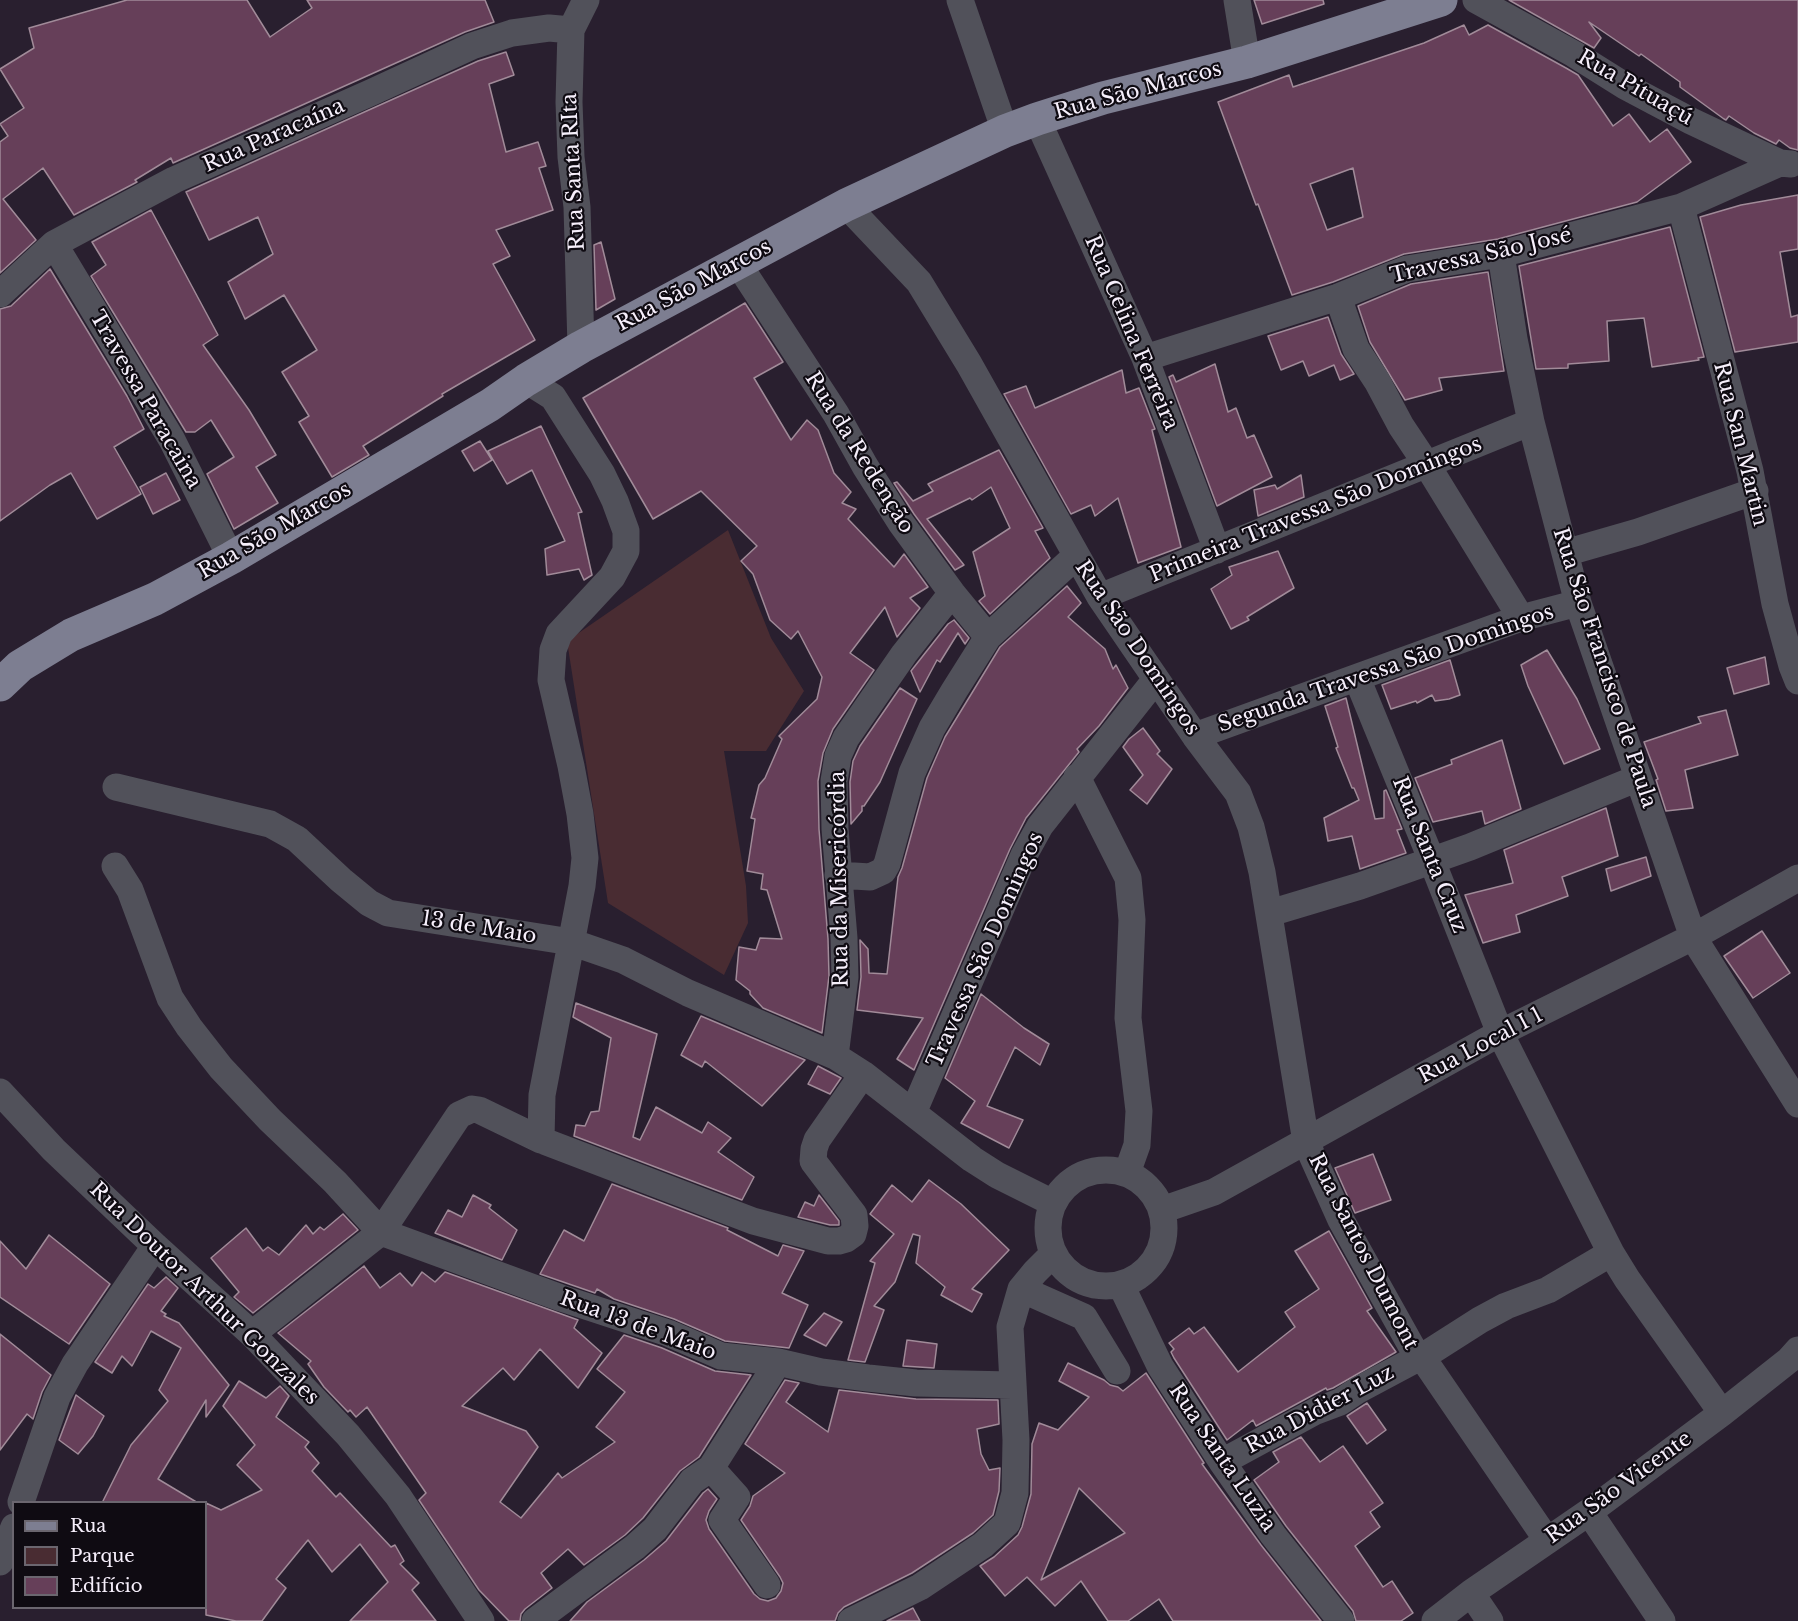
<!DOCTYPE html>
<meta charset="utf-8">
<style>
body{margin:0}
#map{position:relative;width:1798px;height:1621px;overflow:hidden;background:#291f2f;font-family:"Libre Baskerville",serif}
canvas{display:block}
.legend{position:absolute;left:12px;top:1501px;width:195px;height:108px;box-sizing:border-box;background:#0f0b12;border:2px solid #6b666f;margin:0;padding:8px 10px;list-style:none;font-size:18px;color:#f6effb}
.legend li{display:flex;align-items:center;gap:12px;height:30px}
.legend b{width:30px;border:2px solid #6b666f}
</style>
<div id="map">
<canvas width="1798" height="1621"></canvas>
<ul class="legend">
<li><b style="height:8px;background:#7d7e91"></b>Rua</li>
<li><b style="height:16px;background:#492c32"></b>Parque</li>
<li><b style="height:16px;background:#663f59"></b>Edifício</li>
</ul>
</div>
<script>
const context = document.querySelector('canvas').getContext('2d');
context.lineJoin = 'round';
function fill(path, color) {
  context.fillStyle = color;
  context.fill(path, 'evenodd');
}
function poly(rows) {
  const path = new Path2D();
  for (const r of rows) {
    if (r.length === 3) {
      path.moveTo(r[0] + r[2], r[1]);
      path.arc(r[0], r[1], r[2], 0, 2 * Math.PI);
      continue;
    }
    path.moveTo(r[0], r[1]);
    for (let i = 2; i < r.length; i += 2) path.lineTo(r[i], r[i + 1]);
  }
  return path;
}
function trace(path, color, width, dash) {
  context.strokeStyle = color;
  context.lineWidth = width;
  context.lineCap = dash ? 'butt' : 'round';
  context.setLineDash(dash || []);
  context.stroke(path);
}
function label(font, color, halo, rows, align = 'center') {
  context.font = font + ' "Libre Baskerville",serif';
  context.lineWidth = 4.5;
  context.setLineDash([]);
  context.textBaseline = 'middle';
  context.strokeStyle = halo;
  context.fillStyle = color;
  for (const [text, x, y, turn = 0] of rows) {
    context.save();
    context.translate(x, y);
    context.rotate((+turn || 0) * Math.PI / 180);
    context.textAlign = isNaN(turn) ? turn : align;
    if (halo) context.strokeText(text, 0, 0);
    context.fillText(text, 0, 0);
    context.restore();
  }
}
fill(poly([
 [728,530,771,638,804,691,766,751,724,751,746,886,748,923,724,975,608,903,567,641]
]), '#492c32');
const building = poly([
 [127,0,247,0,270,37,312,8,307,0,485,0,494,22,465,32,173,163,171,158,135,180,137,182,74,215,43,168,3,199,36,240,0,273,0,142,8,136,0,124,24,108,0,69,34,48,29,28,127,0],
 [1254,0,1323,0,1324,4,1262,24,1254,0],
 [1509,0,1798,0,1798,150,1790,148,1779,140,1776,144,1754,133,1729,116,1726,120,1724,119,1680,87,1680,82,1641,54,1639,56,1589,22,1601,38,1594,48,1509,0],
 [1464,25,1469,35,1488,25,1566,68,1578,75,1613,126,1629,114,1650,142,1667,129,1691,162,1637,202,1498,239,1404,254,1333,282,1292,295,1258,204,1256,205,1218,102,1289,75,1293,87,1424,43,1464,25],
 [1353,168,1363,217,1327,230,1310,184,1353,168],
 [506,52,514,75,489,84,506,152,538,142,546,166,539,168,553,210,496,230,510,256,493,264,535,340,442,394,443,396,363,446,369,455,332,477,299,422,309,416,282,372,317,350,284,295,245,319,228,282,273,254,258,217,209,240,186,192,478,61,506,52],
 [1798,195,1798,249,1780,252,1791,317,1798,315,1798,342,1735,352,1700,217,1741,205,1798,195],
 [151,210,218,335,203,345,249,410,276,455,256,467,278,503,234,529,207,474,234,457,211,420,195,432,186,432,91,276,106,265,92,242,151,210],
 [1670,227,1704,357,1698,358,1699,360,1652,367,1644,318,1607,321,1609,361,1568,364,1568,368,1536,369,1519,266,1670,227],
 [601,242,615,299,596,310,594,245,601,242],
 [50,269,127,396,144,429,114,447,141,494,97,519,71,473,50,485,0,521,0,309,11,306,50,269],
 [1488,272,1504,371,1439,378,1442,390,1405,400,1370,342,1358,306,1411,284,1488,272],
 [745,303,783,362,754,378,791,440,807,420,818,430,834,473,851,492,842,503,856,509,848,519,894,567,904,554,928,587,910,598,920,608,897,637,885,607,850,653,874,670,833,729,823,753,818,781,819,829,828,939,829,976,822,1033,763,1008,750,994,750,991,736,980,739,947,756,950,760,938,782,939,767,890,761,889,763,874,747,871,755,819,751,818,759,785,765,778,782,739,779,736,817,699,822,677,798,631,791,639,770,620,753,574,741,561,757,546,701,491,653,519,583,398,745,303],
 [1328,317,1341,354,1354,374,1340,380,1334,365,1309,376,1303,361,1281,370,1268,336,1328,317],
 [1215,364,1228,412,1236,408,1247,438,1254,435,1272,477,1217,506,1169,377,1173,375,1176,382,1215,364],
 [1122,370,1126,393,1139,388,1155,429,1152,430,1181,547,1138,563,1118,498,1095,516,1091,505,1071,514,1004,394,1026,386,1035,408,1122,370],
 [541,426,582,512,578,513,592,575,584,580,579,569,547,575,545,549,565,541,532,470,507,484,488,451,541,426],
 [480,441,492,460,474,471,462,451,480,441],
 [999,450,1043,528,1035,531,1050,558,990,614,979,601,985,596,973,552,1010,528,991,487,972,500,970,498,927,519,964,565,955,570,914,514,894,483,897,482,913,501,933,491,928,484,999,450],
 [166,473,180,500,153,514,140,487,166,473],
 [1301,475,1304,497,1258,516,1254,490,1275,485,1277,489,1301,475],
 [1278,551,1294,588,1247,617,1249,620,1231,629,1211,589,1232,575,1229,567,1278,551],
 [1067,586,1081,603,1068,617,1105,649,1113,669,1116,665,1128,688,1099,726,1077,749,1079,752,1026,818,1010,849,914,1070,897,1059,923,1018,857,1010,861,977,860,940,868,949,869,973,887,974,898,877,902,868,927,778,945,737,1000,647,1067,586],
 [954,620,969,638,965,644,958,633,940,662,937,660,920,692,911,671,948,624,954,620],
 [1547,650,1577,699,1600,749,1564,764,1528,686,1521,665,1547,650],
 [1765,657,1769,684,1734,694,1727,668,1765,657],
 [1450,660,1460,695,1449,699,1435,701,1432,695,1417,703,1416,701,1391,709,1382,685,1450,660],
 [900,688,917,699,880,782,864,806,862,806,862,811,851,824,850,782,853,761,860,746,900,688],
 [1346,698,1375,819,1384,818,1384,791,1386,790,1402,829,1397,830,1406,853,1360,869,1352,836,1328,841,1324,818,1359,800,1354,788,1352,788,1336,748,1338,747,1325,706,1346,698],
 [1726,710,1738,755,1685,770,1693,808,1666,811,1656,780,1658,779,1644,742,1701,723,1698,717,1726,710],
 [1143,728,1160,751,1157,754,1172,769,1147,804,1130,790,1143,775,1123,747,1129,739,1143,728],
 [1502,740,1521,809,1485,824,1482,811,1433,822,1415,778,1452,764,1451,760,1502,740],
 [1606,808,1618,856,1562,877,1568,896,1516,915,1520,932,1483,943,1465,895,1513,883,1504,850,1606,808],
 [1646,857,1651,876,1611,891,1606,869,1646,857],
 [1762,931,1790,973,1753,998,1724,956,1762,931],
 [981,994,1024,1028,1049,1044,1040,1065,1015,1047,987,1106,1023,1120,1009,1148,961,1123,975,1101,945,1078,981,994],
 [576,1003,657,1034,633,1137,640,1140,656,1107,702,1133,708,1122,731,1138,718,1152,754,1177,742,1200,574,1136,576,1125,585,1126,591,1112,599,1111,611,1038,573,1017,576,1003],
 [701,1016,805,1060,762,1106,705,1061,702,1067,681,1055,701,1016],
 [818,1066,841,1078,830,1094,808,1084,818,1066],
 [1373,1154,1391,1200,1355,1213,1335,1168,1373,1154],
 [929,1180,961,1204,1009,1250,972,1289,982,1294,972,1312,941,1295,945,1287,916,1263,920,1236,913,1234,895,1282,874,1306,884,1310,865,1362,848,1360,875,1263,870,1261,894,1234,870,1214,892,1185,912,1202,929,1180],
 [612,1184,728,1228,727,1230,778,1256,783,1245,804,1251,782,1293,808,1305,789,1348,725,1341,674,1319,614,1299,597,1289,595,1293,540,1274,564,1230,584,1241,612,1184],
 [473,1195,491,1205,489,1208,517,1230,502,1260,435,1233,448,1210,462,1217,473,1195],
 [819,1195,839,1221,839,1225,830,1225,798,1217,805,1202,814,1206,819,1195],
 [343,1214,358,1230,253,1313,234,1297,239,1292,211,1258,246,1228,263,1251,268,1247,279,1255,306,1225,313,1234,320,1227,324,1230,343,1214],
 [1329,1231,1372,1308,1367,1311,1396,1352,1333,1388,1327,1390,1326,1388,1256,1426,1253,1420,1227,1440,1174,1358,1171,1352,1174,1349,1169,1343,1189,1328,1194,1334,1204,1327,1238,1372,1295,1327,1285,1312,1319,1289,1295,1251,1329,1231],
 [49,1235,110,1284,69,1344,0,1297,0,1241,26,1269,49,1235],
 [364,1266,380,1288,400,1273,412,1286,422,1272,435,1282,445,1272,578,1320,574,1328,602,1353,578,1388,540,1349,514,1380,503,1368,462,1406,526,1431,538,1447,500,1502,521,1518,558,1473,562,1478,615,1442,596,1427,625,1392,597,1369,624,1335,662,1348,715,1371,751,1375,699,1457,680,1471,643,1518,625,1535,584,1565,568,1549,541,1573,552,1588,525,1609,521,1614,520,1621,509,1621,479,1590,419,1500,426,1493,367,1407,356,1417,350,1410,348,1412,324,1387,308,1364,311,1361,278,1333,364,1266],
 [166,1277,178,1288,161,1311,166,1314,164,1316,179,1323,229,1385,206,1417,206,1400,158,1479,198,1503,102,1503,131,1445,168,1401,159,1390,181,1348,151,1331,132,1366,122,1356,112,1373,95,1362,148,1284,154,1288,166,1277],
 [824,1313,842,1322,826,1346,804,1335,824,1313],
 [0,1334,51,1375,42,1392,33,1419,27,1414,0,1450,0,1334],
 [907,1340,937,1344,934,1368,903,1366,907,1340],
 [1068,1363,1104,1380,1110,1385,1118,1387,1123,1391,1146,1373,1204,1463,1202,1464,1261,1545,1321,1621,1173,1621,1159,1599,1128,1621,1108,1621,1081,1581,1055,1606,1027,1577,1005,1596,980,1566,994,1557,1018,1535,1022,1527,1031,1494,1032,1444,1039,1423,1058,1430,1089,1397,1059,1381,1068,1363],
 [1079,1488,1125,1533,1041,1580,1079,1488],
 [785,1380,799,1383,786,1402,828,1432,839,1390,916,1399,998,1400,999,1424,977,1429,981,1454,989,1470,1000,1468,999,1491,993,1515,973,1533,912,1573,844,1607,838,1613,835,1621,570,1621,587,1602,644,1560,666,1541,703,1493,708,1489,717,1499,709,1511,706,1520,709,1529,754,1594,760,1599,768,1601,776,1598,781,1591,783,1583,780,1577,741,1520,750,1506,753,1496,785,1473,745,1444,785,1380],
 [239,1381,266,1398,280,1386,289,1396,276,1417,309,1442,305,1447,319,1463,312,1471,336,1497,340,1493,391,1547,395,1545,404,1561,400,1564,419,1583,412,1590,436,1621,350,1621,388,1582,360,1544,332,1572,308,1540,276,1579,286,1588,262,1621,236,1621,206,1615,206,1503,221,1510,262,1490,237,1465,255,1445,223,1406,239,1381],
 [76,1395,104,1416,93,1436,78,1454,59,1440,76,1395],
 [1367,1403,1386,1430,1367,1444,1347,1416,1367,1403],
 [1301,1437,1320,1462,1343,1446,1383,1503,1370,1512,1380,1527,1355,1546,1383,1587,1392,1581,1413,1613,1401,1621,1356,1621,1353,1611,1286,1526,1254,1480,1279,1462,1273,1452,1301,1437],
 [913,1608,920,1621,887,1621,913,1608]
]);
fill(building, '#663f59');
trace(building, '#a18b99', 1.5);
trace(poly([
 [960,0,1005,131],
 [1237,0,1247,62],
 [1476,0,1574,54,1625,86,1691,121,1780,163,1791,164],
 [1037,119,1145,358,1217,550],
 [846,205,919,282,969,364,1100,597,1195,736,1238,793,1251,827,1262,872,1306,1142,1341,1220,1418,1358,1422,1357,1547,1540],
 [1681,207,1750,471,1775,604,1792,666,1798,681],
 [54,244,172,440,231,558],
 [1501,254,1514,339,1531,422,1578,603,1693,937,1798,1104],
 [737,262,836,414,865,466,901,523,952,593,988,637],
 [0,294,54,244,174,180,370,93,472,46,512,33,549,28,571,30],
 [1338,297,1356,349,1377,381,1401,426,1427,465,1521,618],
 [581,347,577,207,571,157,569,102,571,30,586,0],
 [1145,358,1338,297,1407,269,1501,254,1681,207,1780,163],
 [1565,553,1638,532,1755,491],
 [1100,597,1531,422],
 [1357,678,1432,861,1500,1033,1611,1253,1627,1279,1722,1413],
 [1195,736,1521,618,1578,603],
 [1077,777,1128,878,1132,920,1128,1018,1139,1111,1137,1145,1127,1173],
 [116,787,270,824,297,839,341,880,369,903,388,913,571,942,623,960,688,993,835,1056,863,1074,972,1159,997,1175,1053,1203],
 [115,866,130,890,170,998,189,1027,221,1068,270,1120,335,1182,381,1232,561,1298,668,1333,721,1356,778,1362,821,1372,868,1378,916,1383,1012,1385],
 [838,875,870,877,883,871,887,864,912,773,932,728,954,691,988,637,1076,556],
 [1270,913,1360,886,1470,847,1638,778],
 [835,1056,845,977,844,938,835,829,834,781,838,756,846,738,904,654,952,593],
 [0,1092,54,1150,155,1246,252,1334,348,1435,398,1496,481,1621],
 [913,1113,1024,855,1040,826,1156,679],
 [541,1140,753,1221,828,1241,839,1241,846,1239,853,1234,855,1226,854,1215,813,1161,814,1149,817,1140,863,1074],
 [1106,1228,58],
 [1162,1210,1214,1192,1500,1033,1693,937,1798,878],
 [1121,1285,1160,1366,1222,1462,1273,1535,1341,1621],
 [1021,1289,1084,1317,1117,1371],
 [252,1334,381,1232,459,1115,472,1109,479,1110,541,1140,542,1095,582,886,585,858,580,814,571,766,551,680,553,650,559,634,612,577,626,551,626,531,615,501,602,474,553,397,526,380],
 [1422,1357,1480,1320,1506,1306,1548,1290,1611,1253],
 [1222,1462,1316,1411,1340,1402,1358,1390,1418,1358],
 [711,1468,737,1497,722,1520,767,1585],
 [21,1502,57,1397,75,1364,155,1246],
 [1589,1512,1662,1621],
 [0,1562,14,1527],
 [1471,1593,1490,1621],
 [535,1621,635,1547,655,1529,692,1481,711,1468,778,1362],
 [851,1621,920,1587,983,1545,1007,1523,1015,1493,1016,1440,1010,1327,1021,1289,1035,1272,1053,1254],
 [1435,1621,1471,1593,1589,1512,1722,1413,1789,1360,1798,1350]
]), '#51515a', 27);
trace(poly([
 [0,685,20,666,71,635,155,599,231,558,490,405,526,380,581,347,846,205,1005,131,1037,119,1103,98,1247,62,1441,0]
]), '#7d7e91', 33);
label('21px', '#f6effb', '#0f0b12', [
 ["Rua Pituaçú",1635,88,30],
 ["Rua São Marcos",1138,91,-15],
 ["Rua Paracaína",274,136,-24],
 ["Rua Santa RIta",574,172,-93],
 ["Travessa São José",1481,256,-13],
 ["Rua São Marcos",694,286,-28],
 ["Rua Celina Ferreira",1131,333,67],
 ["Travessa Paracaina",145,400,60],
 ["Rua San Martin",1740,444,76],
 ["Rua da Redenção",859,453,58],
 ["Primeira Travessa São Domingos",1316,510,-22],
 ["Rua São Marcos",275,531,-30],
 ["Rua São Domingos",1137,648,56],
 ["Rua São Francisco de Paula",1604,668,72],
 ["Segunda Travessa São Domingos",1386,669,-19],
 ["Rua Santa Cruz",1429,855,68],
 ["Rua da Misericórdia",840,879,-91],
 ["13 de Maio",479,928,9],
 ["Travessa São Domingos",986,950,-66],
 ["Rua Local I 1",1481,1046,-28],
 ["Rua Santos Dumont",1363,1252,63],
 ["Rua Doutor Arthur Gonzales",204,1294,44],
 ["Rua 13 de Maio",638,1326,20],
 ["Rua Didier Luz",1320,1410,-28],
 ["Rua Santa Luzia",1222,1458,56],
 ["Rua São Vicente",1619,1488,-36]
]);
</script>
